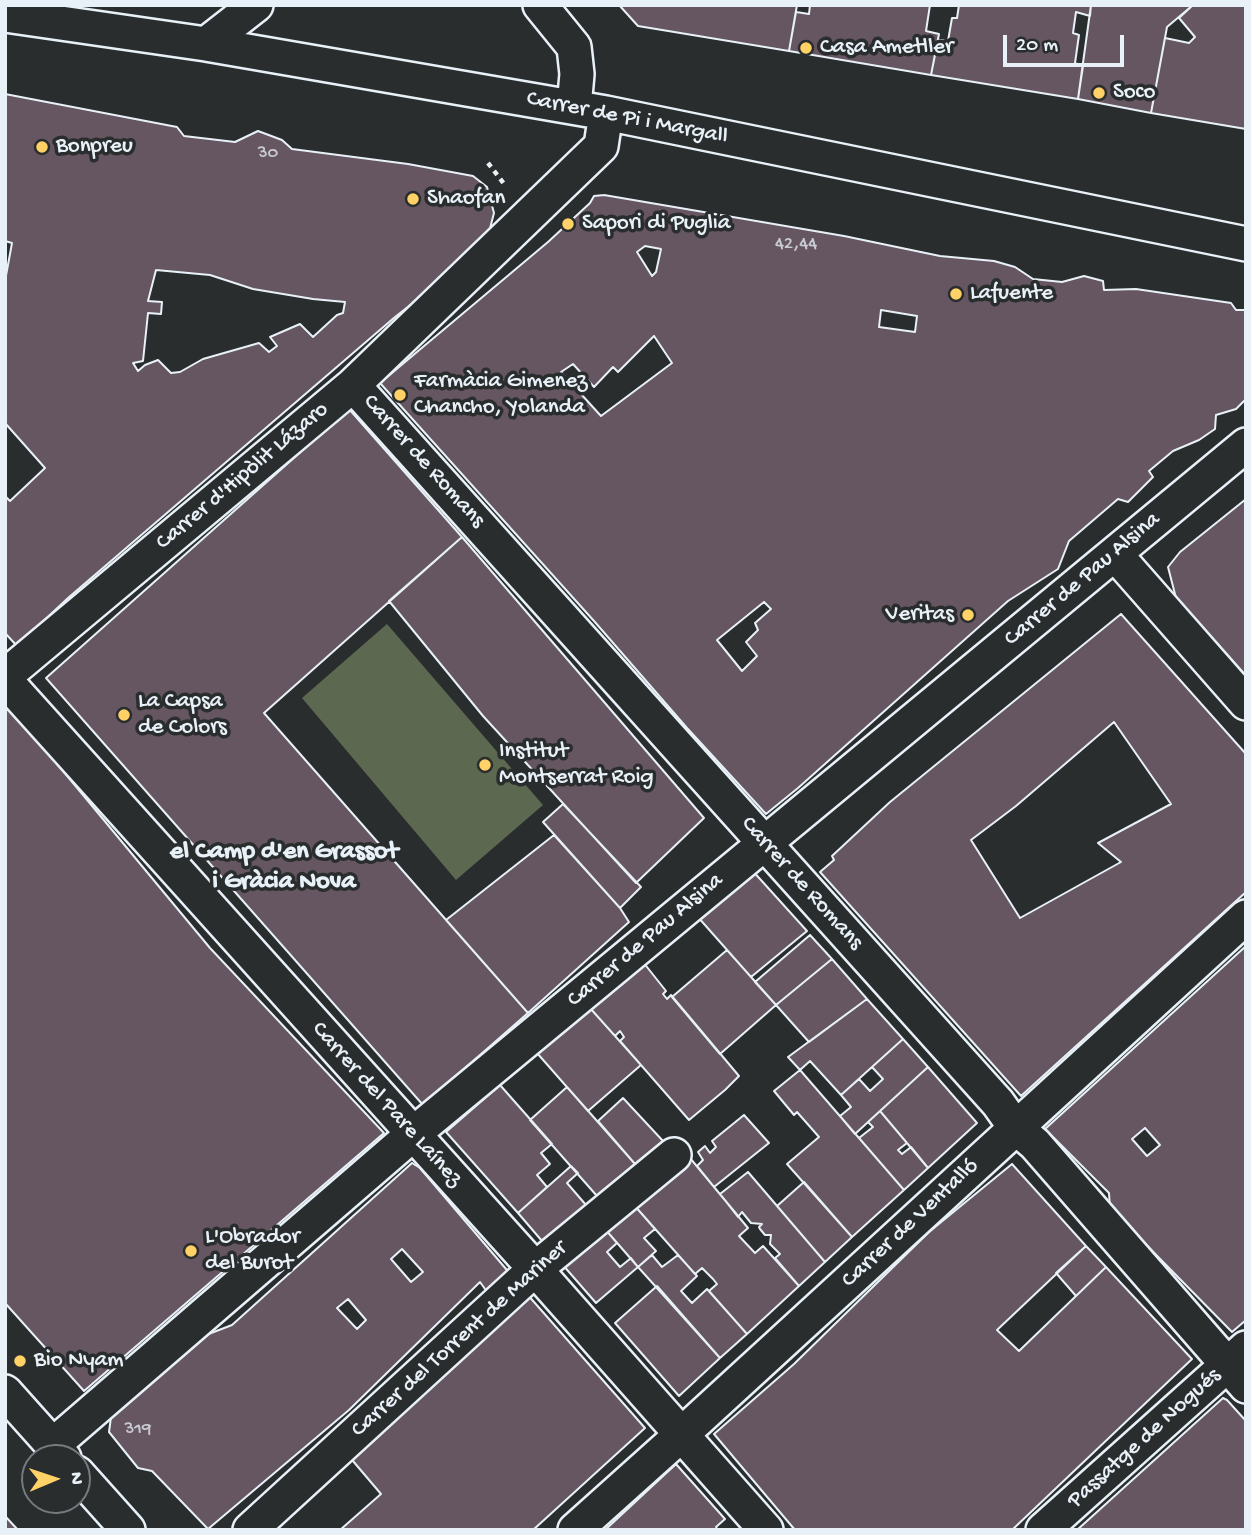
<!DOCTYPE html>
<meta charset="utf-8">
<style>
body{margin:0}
#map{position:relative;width:1251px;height:1535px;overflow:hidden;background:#2a2d2e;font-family:"Gochi Hand",sans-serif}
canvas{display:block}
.frame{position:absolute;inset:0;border:7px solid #e8f1f8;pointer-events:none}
.north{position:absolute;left:21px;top:1444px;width:70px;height:70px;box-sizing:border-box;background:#2a2d2e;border:2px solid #767b7f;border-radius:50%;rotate:88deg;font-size:19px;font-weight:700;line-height:28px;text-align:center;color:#e8f1f8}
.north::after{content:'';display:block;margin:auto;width:24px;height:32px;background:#ffd166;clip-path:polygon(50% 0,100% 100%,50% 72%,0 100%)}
.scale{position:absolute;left:1003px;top:35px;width:121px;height:32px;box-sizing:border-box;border:4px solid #e8f1f8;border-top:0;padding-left:9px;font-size:21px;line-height:24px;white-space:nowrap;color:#e8f1f8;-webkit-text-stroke:5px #2a2d2e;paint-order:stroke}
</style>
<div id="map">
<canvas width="1251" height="1535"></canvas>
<div class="frame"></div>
<div class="north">N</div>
<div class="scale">20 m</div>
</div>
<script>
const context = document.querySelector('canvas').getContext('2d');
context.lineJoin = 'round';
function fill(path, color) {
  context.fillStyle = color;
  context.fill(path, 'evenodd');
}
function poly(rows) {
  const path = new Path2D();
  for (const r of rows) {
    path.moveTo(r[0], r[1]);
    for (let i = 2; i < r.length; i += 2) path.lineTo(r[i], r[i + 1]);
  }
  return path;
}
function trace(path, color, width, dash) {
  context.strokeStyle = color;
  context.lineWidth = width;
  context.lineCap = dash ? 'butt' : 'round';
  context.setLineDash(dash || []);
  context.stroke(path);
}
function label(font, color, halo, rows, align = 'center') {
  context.font = font + ' "Gochi Hand",sans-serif';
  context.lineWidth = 7;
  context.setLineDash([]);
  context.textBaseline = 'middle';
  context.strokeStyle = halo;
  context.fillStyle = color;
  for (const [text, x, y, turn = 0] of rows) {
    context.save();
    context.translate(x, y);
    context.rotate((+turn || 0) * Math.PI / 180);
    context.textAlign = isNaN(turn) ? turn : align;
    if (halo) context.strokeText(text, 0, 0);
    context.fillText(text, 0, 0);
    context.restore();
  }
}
fill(poly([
 [387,624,543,805,456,880,302,698]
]), '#5d6850');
const building = poly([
 [619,5,797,5,789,51,638,26,619,5],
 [810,5,930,5,926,31,939,34,931,75,789,51,796,12,809,14,810,5],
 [959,5,1091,5,1090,16,1076,12,1073,33,1079,35,1075,63,1083,66,1078,99,931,75,938,40,948,41,952,18,957,18,959,5],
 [1091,5,1193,5,1167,27,1151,113,1078,99,1091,5],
 [1193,5,1246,5,1246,129,1151,113,1165,38,1189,43,1195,37,1179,18,1193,5],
 [5,94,177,127,184,136,235,142,258,131,282,140,292,149,408,164,473,176,487,187,494,213,488,236,450,274,395,317,68,598,17,646,5,633,5,496,10,501,45,468,5,423,5,281,12,243,5,241,5,94],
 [156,270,210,275,253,289,313,299,345,302,343,313,337,315,313,337,300,324,270,337,277,346,269,352,259,343,203,359,180,372,171,373,158,360,145,365,138,371,133,363,143,361,148,313,161,314,162,302,148,301,156,270],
 [604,195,844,236,940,256,994,261,1015,267,1033,279,1062,282,1084,276,1103,281,1104,290,1136,289,1231,303,1236,310,1246,310,1246,399,1236,409,1216,415,1215,429,1199,440,1173,451,1149,471,1153,477,1128,502,1118,499,1069,541,1058,569,1008,601,798,788,766,814,687,728,594,621,380,383,548,242,590,203,594,196,604,195],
 [645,246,661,249,656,272,652,276,637,252,645,246],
 [881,310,917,316,915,332,879,327,881,310],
 [654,336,672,363,601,416,561,372,573,364,594,387,613,367,618,372,654,336],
 [764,602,771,609,755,623,758,630,746,642,757,656,742,671,717,640,764,602],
 [349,409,462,537,264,713,528,1013,423,1105,46,678,349,409],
 [1246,499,1246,676,1176,598,1168,567,1180,552,1246,499],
 [462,537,704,818,636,883,483,716,389,601,462,537],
 [1121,614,1246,754,1246,892,1021,1096,820,872,834,860,832,856,890,802,1121,614],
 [1114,722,1171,804,1098,843,1121,862,1020,918,971,840,1016,806,1114,722],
 [7,709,15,713,210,948,384,1133,84,1391,5,1303,5,711,7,709],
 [563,804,641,887,620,908,543,822,563,804],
 [554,835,620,908,629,922,528,1013,446,920,554,835],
 [751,869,807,931,751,977,697,916,751,869],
 [810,935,832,959,776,1005,755,982,810,935],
 [1246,946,1246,1320,1232,1332,1110,1208,1109,1193,1045,1129,1246,946],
 [1145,1128,1160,1145,1147,1156,1132,1139,1145,1128],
 [727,950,776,1005,720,1054,672,997,727,950],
 [832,959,867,999,809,1042,776,1005,832,959],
 [643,962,666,991,663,994,667,999,671,995,739,1076,725,1090,689,1120,620,1041,624,1037,620,1031,615,1036,590,1008,643,962],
 [867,999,903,1039,841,1095,810,1061,800,1070,788,1057,867,999],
 [590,1008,641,1065,588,1111,537,1053,590,1008],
 [903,1039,928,1067,855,1134,840,1116,851,1107,841,1095,859,1079,870,1091,883,1079,872,1067,903,1039],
 [928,1067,977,1123,928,1168,880,1111,928,1067],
 [800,1070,904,1190,852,1237,787,1164,819,1137,797,1112,794,1115,774,1091,800,1070],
 [500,1085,552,1144,541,1153,550,1164,537,1175,547,1187,518,1213,446,1132,500,1085],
 [567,1087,635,1164,597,1196,530,1120,567,1087],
 [623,1098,663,1141,635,1164,598,1121,623,1098],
 [880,1111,907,1143,898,1150,902,1154,911,1147,928,1168,904,1190,859,1138,873,1127,868,1122,880,1111],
 [744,1115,769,1143,714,1187,697,1166,703,1160,698,1152,705,1146,710,1153,716,1147,712,1141,744,1115],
 [690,1158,748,1228,739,1236,755,1253,763,1246,799,1286,747,1334,709,1291,717,1284,713,1279,702,1268,695,1274,634,1205,690,1158],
 [412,1163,420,1168,512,1276,490,1296,480,1282,349,1410,208,1529,152,1471,138,1468,109,1432,111,1417,206,1335,232,1325,412,1163],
 [402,1249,423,1272,411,1282,391,1259,402,1249],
 [348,1299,366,1320,357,1329,337,1308,348,1299],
 [1012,1164,1086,1246,997,1330,1019,1351,1106,1267,1192,1359,1012,1530,795,1530,714,1434,794,1364,929,1232,1012,1164],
 [571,1166,578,1173,567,1183,586,1205,542,1241,518,1213,571,1166],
 [748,1172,825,1262,799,1286,775,1258,780,1254,770,1244,771,1235,765,1235,760,1229,759,1227,762,1224,751,1223,742,1212,738,1217,720,1194,748,1172],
 [804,1182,852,1237,825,1262,777,1206,804,1182],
 [634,1205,655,1229,644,1238,656,1251,638,1267,605,1229,634,1205],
 [605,1229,617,1243,607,1252,620,1267,631,1258,638,1267,596,1303,562,1264,605,1229],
 [1086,1246,1106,1267,1076,1296,1056,1273,1086,1246],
 [652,1255,662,1267,678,1255,697,1276,681,1291,692,1303,707,1289,747,1334,720,1358,638,1267,652,1255],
 [657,1286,720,1358,679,1396,615,1323,657,1286],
 [527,1294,645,1428,533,1530,340,1530,381,1494,347,1454,527,1294],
 [1223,1398,1227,1400,1246,1421,1246,1530,1077,1530,1223,1398],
 [676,1464,725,1519,716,1527,718,1530,605,1530,676,1464],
 [5,1516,18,1530,5,1530,5,1516]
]);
fill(building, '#655661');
trace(building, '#e8f1f8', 2);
const minor = poly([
 [540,5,574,47,577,74,574,107],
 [5,15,206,44,606,113,1246,244],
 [206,44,256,5],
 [353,385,998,1103,1015,1127,1035,1144,1246,1386],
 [1115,554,1246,703],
 [5,676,353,385,601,146,606,113],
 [5,680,528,1261,766,1530],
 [5,1392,64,1458],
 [52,1446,412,1135,1246,445],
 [77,1473,128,1530],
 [250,1530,534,1270,674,1155],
 [575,1530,681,1435,1246,917],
 [1043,1530,1246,1348]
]);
trace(minor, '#e8f1f8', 38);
trace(poly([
 [488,163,505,185]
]), '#e8f1f8', 4.5, [5, 5]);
trace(minor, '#2a2d2e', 33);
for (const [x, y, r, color] of [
 [806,48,7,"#ffd166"],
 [1099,93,7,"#ffd166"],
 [42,147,7,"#ffd166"],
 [413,199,7,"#ffd166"],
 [568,224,7,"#ffd166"],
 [956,294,7,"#ffd166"],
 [400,395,7,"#ffd166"],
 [968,615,7,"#ffd166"],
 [124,715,7,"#ffd166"],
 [485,765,7,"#ffd166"],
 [191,1251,7,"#ffd166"],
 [20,1361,7,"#ffd166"]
]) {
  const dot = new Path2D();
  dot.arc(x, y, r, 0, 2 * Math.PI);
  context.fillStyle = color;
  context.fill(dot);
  trace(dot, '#2a2d2e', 2.5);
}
label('19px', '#c7cad2', null, [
 ["30",268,154],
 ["42,44",796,245],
 ["319",138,1430]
]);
label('23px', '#e8f1f8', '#2a2d2e', [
 ["Casa Ametller",820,48],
 ["Soco",1113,93],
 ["Bonpreu",56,147],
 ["Shaofan",427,199],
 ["Sapori di Puglia",582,224],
 ["Lafuente",970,294],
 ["Farmàcia Gimenez",414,382],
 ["Chancho, Yolanda",414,408],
 ["Veritas",954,615,"right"],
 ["La Capsa",138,702],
 ["de Colors",138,728],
 ["Institut",499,752],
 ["Montserrat Roig",499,778],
 ["L'Obrador",205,1238],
 ["del Burot",205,1264],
 ["Bio Nyam",34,1361]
], 'left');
label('23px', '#e8f1f8', '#2a2d2e', [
 ["Carrer de Pi i Margall",627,119,11],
 ["Carrer de Romans",423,462,48],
 ["Carrer d'Hipòlit Lázaro",243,477,-40],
 ["Carrer de Pau Alsina",1083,580,-40],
 ["Carrer de Romans",801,884,48],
 ["Carrer de Pau Alsina",646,941,-40],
 ["Carrer del Pare Laínez",386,1105,48],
 ["Carrer de Ventalló",911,1224,-43],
 ["Carrer del Torrent de Mariner",460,1340,-42],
 ["Passatge de Nogués",1145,1439,-42]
]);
label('bold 26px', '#e8f1f8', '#2a2d2e', [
 ["el Camp d'en Grassot",284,853],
 ["i Gràcia Nova",284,883]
]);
</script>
